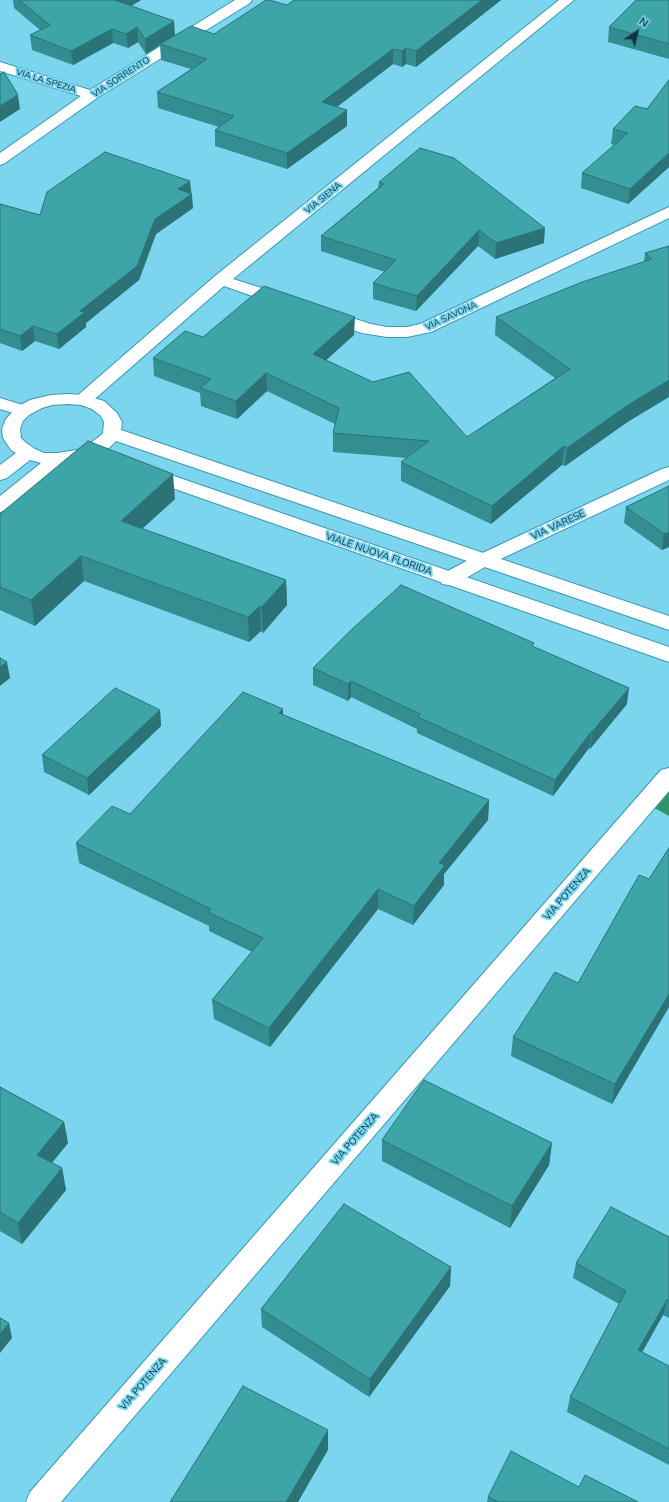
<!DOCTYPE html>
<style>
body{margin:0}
#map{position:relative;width:669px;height:1502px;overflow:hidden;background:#7bd5ee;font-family:Mulish,sans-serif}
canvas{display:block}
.north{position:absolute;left:617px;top:12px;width:40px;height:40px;-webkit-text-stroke:3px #7bd5ee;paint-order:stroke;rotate:35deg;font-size:11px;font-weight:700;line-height:16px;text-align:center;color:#0e3540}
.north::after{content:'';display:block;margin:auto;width:14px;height:18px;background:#0e3540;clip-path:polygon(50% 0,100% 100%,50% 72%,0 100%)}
</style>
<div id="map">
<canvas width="669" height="1502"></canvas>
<div class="north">N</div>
</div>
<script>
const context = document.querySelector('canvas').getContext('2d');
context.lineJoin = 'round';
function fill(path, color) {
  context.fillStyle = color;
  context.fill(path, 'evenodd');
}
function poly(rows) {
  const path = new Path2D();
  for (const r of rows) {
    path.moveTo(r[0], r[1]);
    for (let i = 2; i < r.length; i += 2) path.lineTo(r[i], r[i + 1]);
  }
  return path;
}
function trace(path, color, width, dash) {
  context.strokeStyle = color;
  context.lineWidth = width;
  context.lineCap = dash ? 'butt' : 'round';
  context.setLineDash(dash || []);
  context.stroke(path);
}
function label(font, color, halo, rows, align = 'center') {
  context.font = font + ' Mulish,sans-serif';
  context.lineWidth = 4;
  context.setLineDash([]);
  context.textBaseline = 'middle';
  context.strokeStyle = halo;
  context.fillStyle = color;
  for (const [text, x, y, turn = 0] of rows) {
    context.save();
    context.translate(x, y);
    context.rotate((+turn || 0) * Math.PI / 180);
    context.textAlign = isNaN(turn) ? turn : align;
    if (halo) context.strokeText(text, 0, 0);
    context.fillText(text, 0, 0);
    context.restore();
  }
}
fill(poly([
 [669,786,669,816,649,805]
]), '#329364');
const minor = poly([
 [235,0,252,0,250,3,97,98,5,163,0,165,0,153,81,96,0,71,0,62,90,90,235,0],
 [559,0,574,0,233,279,293,298,295,302,293,306,287,307,281,306,224,286,89,404,83,405,77,404,74,400,77,396,215,276,559,0],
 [669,207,669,218,431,332,407,337,387,337,362,333,321,319,318,315,321,311,327,310,371,324,387,327,407,327,420,324,669,207],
 [0,398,29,407,32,411,29,415,23,416,0,409,0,398],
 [669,467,669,480,490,564,456,584,449,585,442,584,439,579,442,574,476,556,662,469,669,467],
 [669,768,669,791,61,1502,26,1502,30,1492,661,770,669,768]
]);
const tertiary = poly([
 [68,394,83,395,104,401,117,413,122,422,121,430,669,616,669,630,116,441,106,451,96,457,63,464,7,510,0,512,0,496,41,463,30,460,7,478,0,480,0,465,16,453,11,450,3,438,2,429,6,419,17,407,30,400,51,395,68,394],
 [68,404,81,405,92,409,101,416,104,422,103,433,100,436,82,449,58,453,44,453,35,449,25,442,21,438,20,429,23,421,29,415,42,408,52,405,68,404],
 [145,466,669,647,669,662,138,476,136,472,138,468,145,466]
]);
trace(minor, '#3b98b0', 2);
trace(tertiary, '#3b98b0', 2);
fill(minor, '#fff');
fill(tertiary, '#fff');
fill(poly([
 [13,0,141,0,131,6,175,35,214,34,287,5,501,0,416,67,406,64,402,67,393,64,337,107,347,126,287,169,215,146,215,130,219,127,158,108,157,92,191,69,161,60,160,45,146,54,138,42,128,48,113,43,73,65,32,50,30,35,40,30,14,8],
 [669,0,669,59,608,42,609,27],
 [669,80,669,167,628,204,581,188,582,173,614,145,611,144,613,129,647,109],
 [379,182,544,243,495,259,478,246,416,311,373,299,373,283,385,272,321,251,321,236,378,188],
 [191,194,192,194,193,208,156,234,139,280,86,323,86,327,59,349,35,341,22,351,0,343,0,204,40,215],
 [669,246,626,423,565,466,562,465,491,524,401,481,401,462,407,458,333,452,333,433,335,424,267,391,237,419,201,406,200,393,154,376,153,358,203,337,354,335,326,360,467,437,555,378,495,335,496,317,644,262,645,253],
 [669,486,669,547,662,550,624,523,626,507],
 [175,499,142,529,286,580,287,605,263,633,261,631,249,642,84,581,35,626,0,610,0,514],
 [534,647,627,704,590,749,589,748,553,796,417,733,417,729,351,697,348,701,313,685,313,668],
 [283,709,283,715,489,800,488,820,444,874,444,885,413,925,378,909,270,1047,214,1019,212,1000,252,952,209,931,209,926,79,863,76,843,130,814],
 [160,710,161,726,89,795,44,772,42,755],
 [669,848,669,1007,612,1104,511,1056,513,1037,578,983,649,879],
 [0,1087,64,1122,68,1143,52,1163,62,1168,66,1190,22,1244,0,1231],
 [382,1140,552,1143,549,1165,510,1228,382,1161],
 [669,1237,669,1318,663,1315,642,1352,669,1366,669,1465,567,1412,570,1397,619,1304,573,1278,576,1263],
 [451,1267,450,1286,369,1397,262,1327,261,1309],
 [488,1497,638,1502,487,1502]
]), '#348d90');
fill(poly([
 [115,0,141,0,116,15],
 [482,0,501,0,416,67,416,51],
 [174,21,175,35,146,54,145,39],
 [137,27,138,42,128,48,126,34],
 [112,29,113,43,73,65,71,51],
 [406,48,406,64,402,67,402,51],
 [393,49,393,64,322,118,322,102],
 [18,95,20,109,0,122,0,106],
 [347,110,347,126,287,169,287,153],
 [669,153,669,167,628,204,630,189],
 [190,181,193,208,156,234,139,280,86,323,86,327,59,349,57,334,80,311,155,219,178,189],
 [545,228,544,243,495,259,496,243],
 [479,230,478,246,416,311,417,296],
 [355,317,354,335,313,372,313,354],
 [33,326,35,341,22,351,20,336],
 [266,373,267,391,237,419,236,401],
 [669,380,669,397,626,423,565,466,567,448,628,405],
 [564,446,562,465,491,524,492,506],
 [173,474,175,499,123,546,121,521],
 [669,532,669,547,662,550,664,534],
 [81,556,84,581,35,626,31,600],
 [286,580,287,605,263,633,262,607],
 [260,606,261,631,249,642,248,617],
 [7,662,10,678,0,686,0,667],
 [351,681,351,697,348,701,348,684],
 [629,688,627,704,590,749,592,732],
 [283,709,283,728,279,713],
 [160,710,161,726,89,795,87,778],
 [591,732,589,748,553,796,555,780],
 [489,800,488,820,444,874,444,885,413,925,414,906,439,863],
 [378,889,378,909,270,1047,269,1028],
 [669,994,669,1007,612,1104,615,1084],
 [64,1122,68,1143,41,1176,37,1155],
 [552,1143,549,1165,510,1228,512,1206],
 [62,1168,66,1190,22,1244,18,1223],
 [451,1267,450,1286,369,1397,370,1379],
 [667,1300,663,1315,635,1365,638,1350],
 [9,1323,12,1338,0,1353,0,1334],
 [328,1430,328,1450,298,1502,286,1502]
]), '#2b7376');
const building = poly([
 [19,0,116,0,115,0,174,21,145,39,137,27,126,34,112,29,71,51,30,35,50,25,19,0],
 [266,0,269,0,287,5,294,0,482,0,416,51,406,48,402,51,393,49,322,102,347,110,287,153,215,130,234,116,157,92,207,59,160,44,191,26,214,34,266,0],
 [636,0,669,0,669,44,609,27,636,0],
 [4,72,18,95,0,106,0,74,4,72],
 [669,80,669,153,630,189,582,173,628,133,613,129,635,106,647,109,669,80],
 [420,148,454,158,545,228,496,243,479,230,417,296,373,283,396,260,321,236,384,184,379,182,420,148],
 [105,152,190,181,178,189,192,194,155,219,137,266,80,311,85,312,57,334,33,326,20,336,0,329,0,204,40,215,47,192,105,152],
 [669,246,669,380,628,405,567,448,564,446,492,506,401,462,429,441,333,433,339,408,266,373,236,401,200,388,211,379,153,358,185,331,203,337,264,286,355,317,313,354,373,382,409,372,467,437,570,369,496,317,582,282,652,259,645,253,669,246],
 [88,441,173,474,121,521,286,580,262,607,260,606,248,617,81,556,31,600,0,587,0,514,88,441],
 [669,486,669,532,664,534,626,507,669,486],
 [401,585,534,643,532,646,629,688,592,732,591,732,555,780,418,717,420,714,351,681,348,684,313,668,350,631,401,585],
 [0,658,7,662,0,667,0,658],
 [115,688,160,710,87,778,42,755,115,688],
 [243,692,283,709,279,713,489,800,439,863,445,865,414,906,378,889,269,1028,212,1000,263,938,208,912,211,909,76,843,112,806,130,814,243,692],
 [669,848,669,994,615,1084,513,1037,555,972,578,983,639,875,649,879,669,848],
 [424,1080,552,1143,512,1206,382,1140,424,1080],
 [0,1087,64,1122,37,1155,62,1168,18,1223,0,1212,0,1087],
 [344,1204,451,1267,370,1379,261,1309,344,1204],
 [611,1207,669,1237,669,1301,667,1300,638,1350,669,1366,669,1449,570,1397,626,1291,576,1263,611,1207],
 [0,1318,9,1323,0,1334,0,1318],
 [243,1386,328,1430,286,1502,170,1502,243,1386],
 [511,1451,579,1487,585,1475,638,1502,498,1502,488,1497,511,1451]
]);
fill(building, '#3da4a8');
trace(building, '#2b7376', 1);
label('9px', '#0e3540', '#7bd5ee', [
 ["VIA SORRENTO",121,77,-33],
 ["VIA LA SPEZIA",46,81,17],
 ["VIA SIENA",323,198,-39],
 ["VIA SAVONA",451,316,-25]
]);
label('10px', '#0e3540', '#7bd5ee', [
 ["VIA VARESE",558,525,-25],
 ["VIALE NUOVA FLORIDA",379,554,19],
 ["VIA POTENZA",567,894,-49],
 ["VIA POTENZA",355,1139,-49],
 ["VIA POTENZA",143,1384,-49]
]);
</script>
